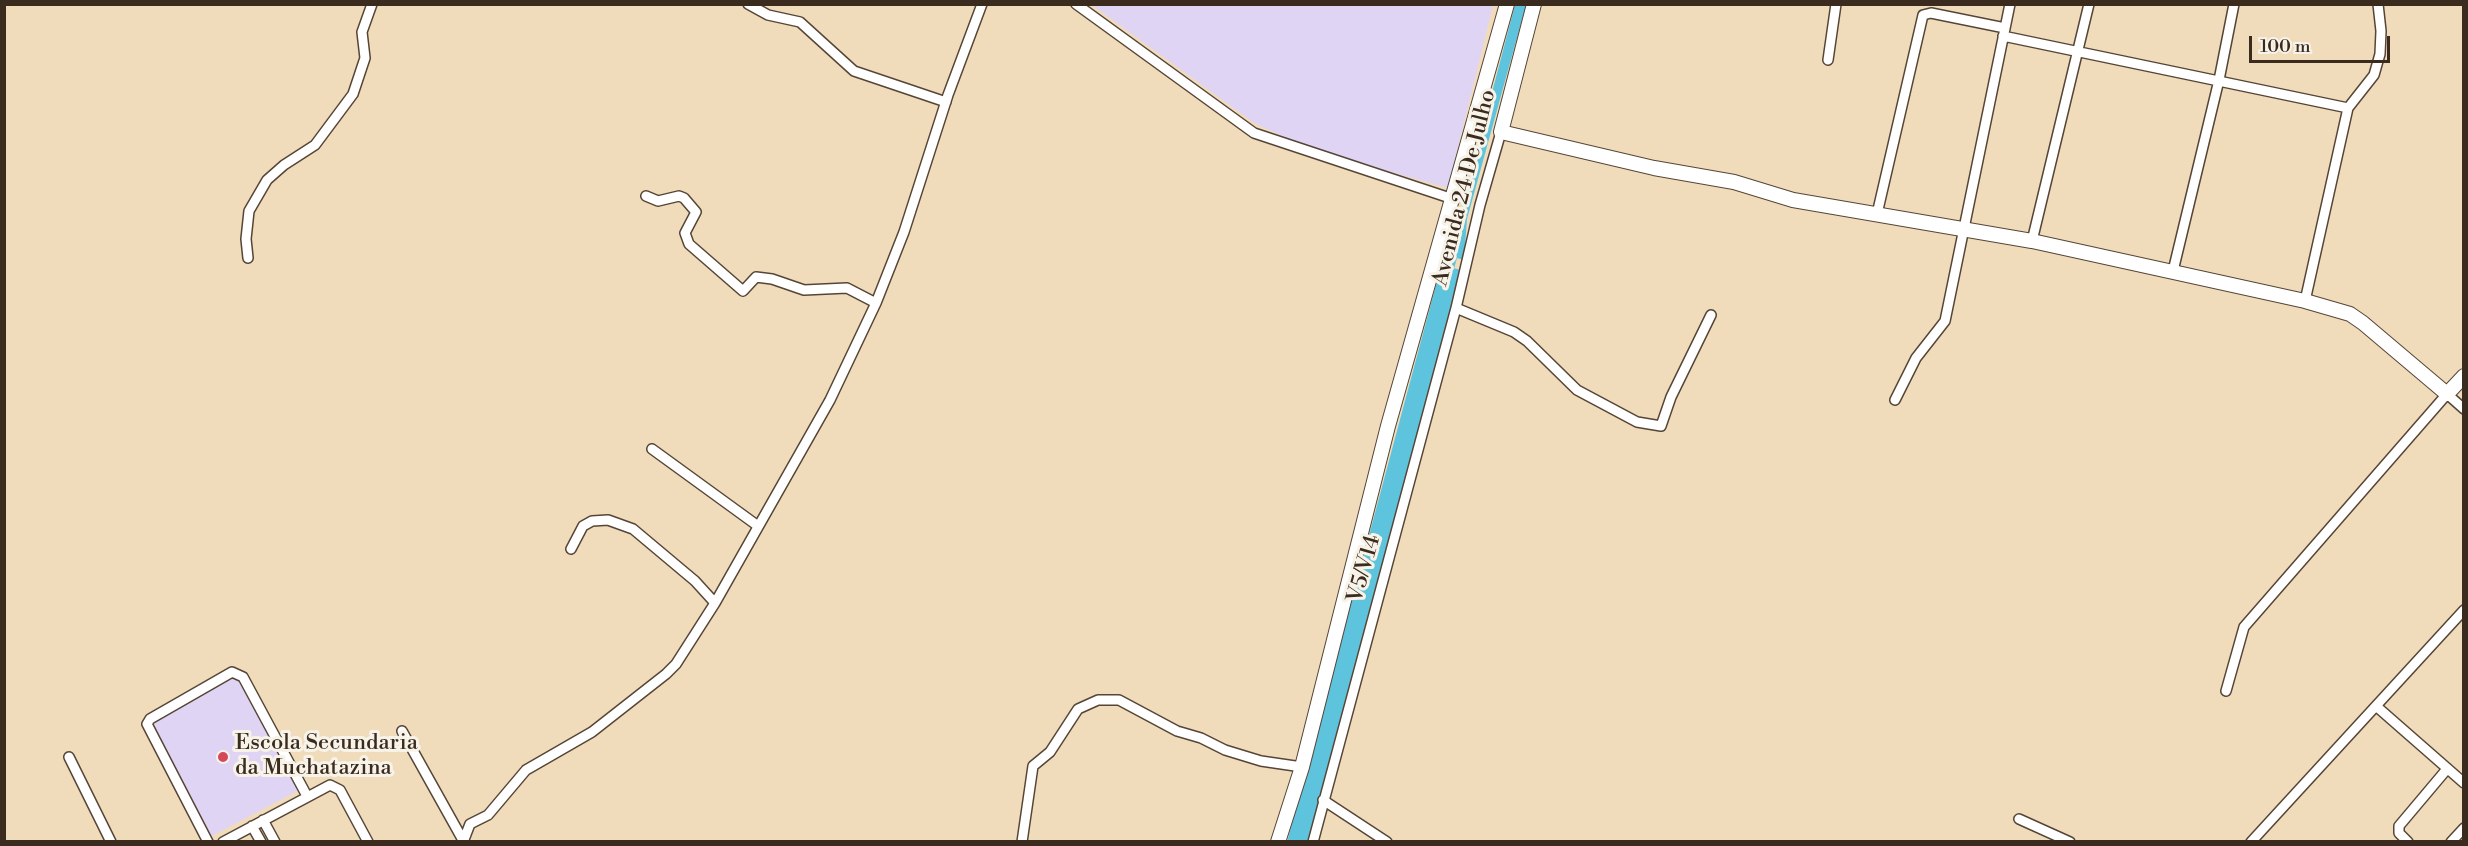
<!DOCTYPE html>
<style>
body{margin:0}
#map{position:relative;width:2468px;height:846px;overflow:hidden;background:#f0dcbb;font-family:"Libre Bodoni",serif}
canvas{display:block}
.frame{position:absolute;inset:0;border:6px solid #3b2a1e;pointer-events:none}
.scale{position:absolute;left:2249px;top:36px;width:141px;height:27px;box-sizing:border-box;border:3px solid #3b2a1e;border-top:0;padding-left:8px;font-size:18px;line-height:21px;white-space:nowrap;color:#3b2a1e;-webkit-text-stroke:4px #f7f3e8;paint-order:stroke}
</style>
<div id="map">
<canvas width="2468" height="846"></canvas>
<div class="frame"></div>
<div class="scale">100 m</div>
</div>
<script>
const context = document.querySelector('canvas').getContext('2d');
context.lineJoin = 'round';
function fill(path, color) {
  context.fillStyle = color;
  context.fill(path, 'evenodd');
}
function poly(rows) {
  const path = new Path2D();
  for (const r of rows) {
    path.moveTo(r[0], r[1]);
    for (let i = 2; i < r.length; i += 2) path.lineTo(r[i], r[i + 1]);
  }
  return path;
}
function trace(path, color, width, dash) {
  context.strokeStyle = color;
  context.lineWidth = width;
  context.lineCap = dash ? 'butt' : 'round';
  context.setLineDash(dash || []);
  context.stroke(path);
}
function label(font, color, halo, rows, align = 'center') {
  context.font = font + ' "Libre Bodoni",serif';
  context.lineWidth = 6;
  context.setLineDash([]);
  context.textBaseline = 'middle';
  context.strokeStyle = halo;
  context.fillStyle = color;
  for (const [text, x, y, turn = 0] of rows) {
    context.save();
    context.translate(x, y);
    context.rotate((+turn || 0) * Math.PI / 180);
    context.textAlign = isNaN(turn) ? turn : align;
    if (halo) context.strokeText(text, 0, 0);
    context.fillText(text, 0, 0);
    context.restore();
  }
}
fill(poly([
 [1092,5,1493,5,1448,188,1310,149,1254,123],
 [238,676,299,790,208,838,147,724]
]), '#e0d4f4');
fill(poly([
 [1515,5,1526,5,1467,219,1464,260,1449,256],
 [1445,266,1461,270,1308,841,1287,842,1436,285]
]), '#5ec3dc');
trace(poly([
 [1452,270,1456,256]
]), '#5ec3dc', 3);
const street = poly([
 [748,4,768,15,800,22,854,71,946,102],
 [1076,4,1254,133,1453,199],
 [2003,36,2348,108],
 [1828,60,1836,4],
 [1501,132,1480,205,1456,308,1514,332,1527,341,1577,390,1637,422,1661,426,1671,397,1711,315],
 [646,196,658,201,679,196,684,198,696,212,685,233,689,244,743,291,756,277,772,279,804,290,847,288,876,303],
 [1877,214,1923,15,1931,13,2005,28],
 [2032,241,2089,4],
 [248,258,246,239,249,211,267,180,284,165,315,145,353,94,365,58,362,32,372,4],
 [2173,271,2219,80,2234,4],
 [2305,301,2348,108,2374,75,2380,54,2381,31,2378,4],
 [1895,400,1916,358,1945,321,2010,4],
 [652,449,758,526],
 [571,549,583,526,592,521,608,520,633,529,695,581,715,603],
 [2226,691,2244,627,2447,394,2464,409],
 [2376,706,2464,783],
 [402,731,464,842],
 [69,757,111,842],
 [1323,800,1387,842],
 [2019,819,2070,842],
 [263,820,275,842],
 [252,826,261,842],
 [208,842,147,724,150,719,232,672,243,677,307,796],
 [223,842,330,785,340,790,368,842],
 [463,842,470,824,488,815,526,770,592,732,666,674,676,664,715,603,830,400,876,303,904,232,948,95,982,4],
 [1022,842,1033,766,1050,752,1078,709,1098,700,1119,700,1177,731,1201,738,1225,750,1261,761,1302,767],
 [1313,842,1456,308],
 [2251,842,2464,610],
 [2408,842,2399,833,2399,826,2447,769],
 [2451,842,2464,828]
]);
const secondary = poly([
 [1534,4,1501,132,1654,168,1734,182,1793,200,2032,241,2305,301,2350,314,2363,323,2447,394,2464,376],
 [1278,842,1302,767,1388,426,1507,4]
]);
trace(street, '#564536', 12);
trace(secondary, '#564536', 16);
trace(street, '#fff', 9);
trace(secondary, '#fff', 14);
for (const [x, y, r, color] of [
 [223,757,6,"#d1495b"]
]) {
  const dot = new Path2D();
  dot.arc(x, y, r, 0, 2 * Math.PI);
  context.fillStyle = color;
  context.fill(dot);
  trace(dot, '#f7f3e8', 2);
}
label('22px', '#3b2a1e', '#f7f3e8', [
 ["Avenida 24 De Julho",1465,188,-76],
 ["V5/V14",1365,569,-74]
]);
label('22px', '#3b2a1e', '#f7f3e8', [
 ["Escola Secundaria",235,744],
 ["da Muchatazina",235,769]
], 'left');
</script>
